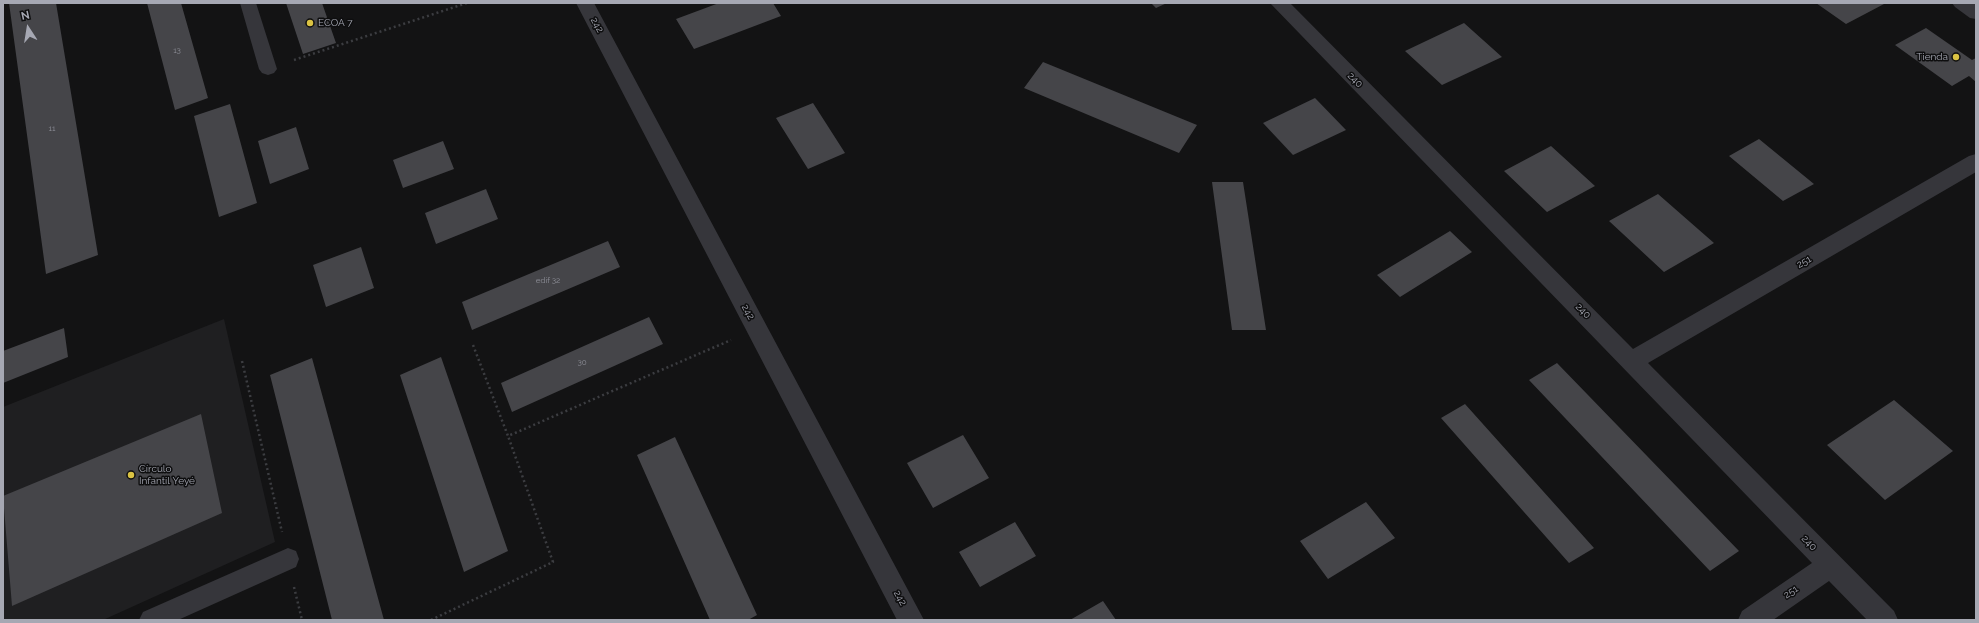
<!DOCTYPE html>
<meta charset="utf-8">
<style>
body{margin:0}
#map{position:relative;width:1979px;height:623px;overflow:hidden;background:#131314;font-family:Raleway,sans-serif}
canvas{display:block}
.frame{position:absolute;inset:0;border:4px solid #a6a8b3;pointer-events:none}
.north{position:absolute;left:8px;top:8px;width:40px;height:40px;-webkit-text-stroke:3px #0e0e0f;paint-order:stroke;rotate:348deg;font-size:11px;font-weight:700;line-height:16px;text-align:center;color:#a6a8b3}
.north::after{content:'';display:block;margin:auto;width:14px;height:18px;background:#a6a8b3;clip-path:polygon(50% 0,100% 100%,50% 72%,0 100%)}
</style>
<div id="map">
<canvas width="1979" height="623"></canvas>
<div class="frame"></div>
<div class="north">N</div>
</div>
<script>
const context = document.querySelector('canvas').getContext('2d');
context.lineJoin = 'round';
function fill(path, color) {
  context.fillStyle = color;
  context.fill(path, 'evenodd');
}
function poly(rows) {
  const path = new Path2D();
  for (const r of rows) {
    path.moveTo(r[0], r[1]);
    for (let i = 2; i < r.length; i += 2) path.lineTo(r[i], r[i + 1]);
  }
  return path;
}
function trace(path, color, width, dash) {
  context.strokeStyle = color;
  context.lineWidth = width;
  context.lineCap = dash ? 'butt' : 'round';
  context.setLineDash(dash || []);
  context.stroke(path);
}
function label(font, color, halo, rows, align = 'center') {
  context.font = font + ' Raleway,sans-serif';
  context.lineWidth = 3;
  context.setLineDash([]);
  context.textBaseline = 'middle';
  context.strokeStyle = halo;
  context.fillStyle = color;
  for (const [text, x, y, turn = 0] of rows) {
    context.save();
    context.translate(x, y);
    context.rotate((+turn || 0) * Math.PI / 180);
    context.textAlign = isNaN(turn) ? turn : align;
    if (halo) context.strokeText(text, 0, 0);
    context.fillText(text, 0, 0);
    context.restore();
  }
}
fill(poly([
 [224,319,275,542,103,620,3,620,3,407]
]), '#1f1f21');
fill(poly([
 [9,3,56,3,98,255,46,274],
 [147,3,181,3,208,98,175,110],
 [286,3,322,3,336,43,303,54],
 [719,3,773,3,781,16,694,49,676,19],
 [1151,3,1167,3,1156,8],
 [1816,3,1883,3,1884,4,1846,24],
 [1464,23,1502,57,1442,85,1405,51],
 [1926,28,1972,60,1976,58,1976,82,1969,76,1952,86,1895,45],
 [1043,62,1197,125,1179,153,1024,88],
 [1315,98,1346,130,1293,155,1263,123],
 [813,103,845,153,808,169,776,118],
 [230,104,257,203,219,217,194,116],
 [296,127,309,169,270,184,258,141],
 [1759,139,1814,184,1783,201,1729,156],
 [443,141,454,169,403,188,393,160],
 [1551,146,1595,186,1547,212,1504,171],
 [1212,182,1243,182,1266,330,1232,330],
 [486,189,498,219,436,244,425,213],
 [1658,194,1714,243,1664,272,1609,221],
 [1450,231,1472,252,1400,297,1377,275],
 [608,241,620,267,472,330,462,302],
 [361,247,374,288,326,307,313,265],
 [649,317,663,344,512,412,501,383],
 [64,328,68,357,3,383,3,351],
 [441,357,508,551,464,572,400,375],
 [312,358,384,620,332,620,270,375],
 [1557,363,1739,551,1710,571,1529,380],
 [1894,400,1953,451,1885,500,1827,445],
 [1465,404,1594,548,1569,563,1441,418],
 [201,414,222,513,12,606,3,496],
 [963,435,989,478,933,508,907,463],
 [675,437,757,615,748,620,710,620,637,455],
 [1366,502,1395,538,1328,579,1300,541],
 [1015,522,1036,556,980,587,959,552],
 [1103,601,1116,620,1070,620]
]), '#454549');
trace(poly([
 [294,60,467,3],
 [473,345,508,436,731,340],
 [242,361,282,532],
 [294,587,302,620],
 [431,620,553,562,508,436]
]), '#3c3d41', 2.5, [2, 3]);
fill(poly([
 [240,3,256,3,277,69,274,73,268,75,262,73,259,69,240,3],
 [288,548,296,551,299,559,296,567,178,620,139,620,143,612,288,548]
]), '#36363b');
fill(poly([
 [576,3,594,3,924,620,897,620,576,3],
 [1270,3,1290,3,1633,349,1969,156,1976,154,1976,172,1648,363,1894,611,1898,620,1867,620,1829,581,1773,620,1738,620,1742,611,1812,563,1270,3]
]), '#36363b');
fill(poly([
 [1952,3,1976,4,1976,19,1970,18,1955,7,1952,3]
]), '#36363b');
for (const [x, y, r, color] of [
 [310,23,4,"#dbc343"],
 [1956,57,4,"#dbc343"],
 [131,475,4,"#dbc343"]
]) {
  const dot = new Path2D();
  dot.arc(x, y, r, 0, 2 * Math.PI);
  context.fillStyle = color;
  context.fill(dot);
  trace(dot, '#0e0e0f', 1.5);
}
label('8px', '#8e8f98', null, [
 ["13",177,51],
 ["11",52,129],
 ["edif 32",548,281],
 ["30",582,363]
]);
label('10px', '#a6a8b3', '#0e0e0f', [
 ["ECOA 7",318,23],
 ["Tienda",1948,57,"right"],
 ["Círculo",139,469],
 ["Infantil Yeyé",139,481]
], 'left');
label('10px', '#a6a8b3', '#0e0e0f', [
 ["242",597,25,62],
 ["240",1355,80,45],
 ["251",1804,262,-30],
 ["240",1583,311,45],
 ["242",748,312,62],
 ["240",1809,543,46],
 ["251",1791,592,-35],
 ["242",900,598,62]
]);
</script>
